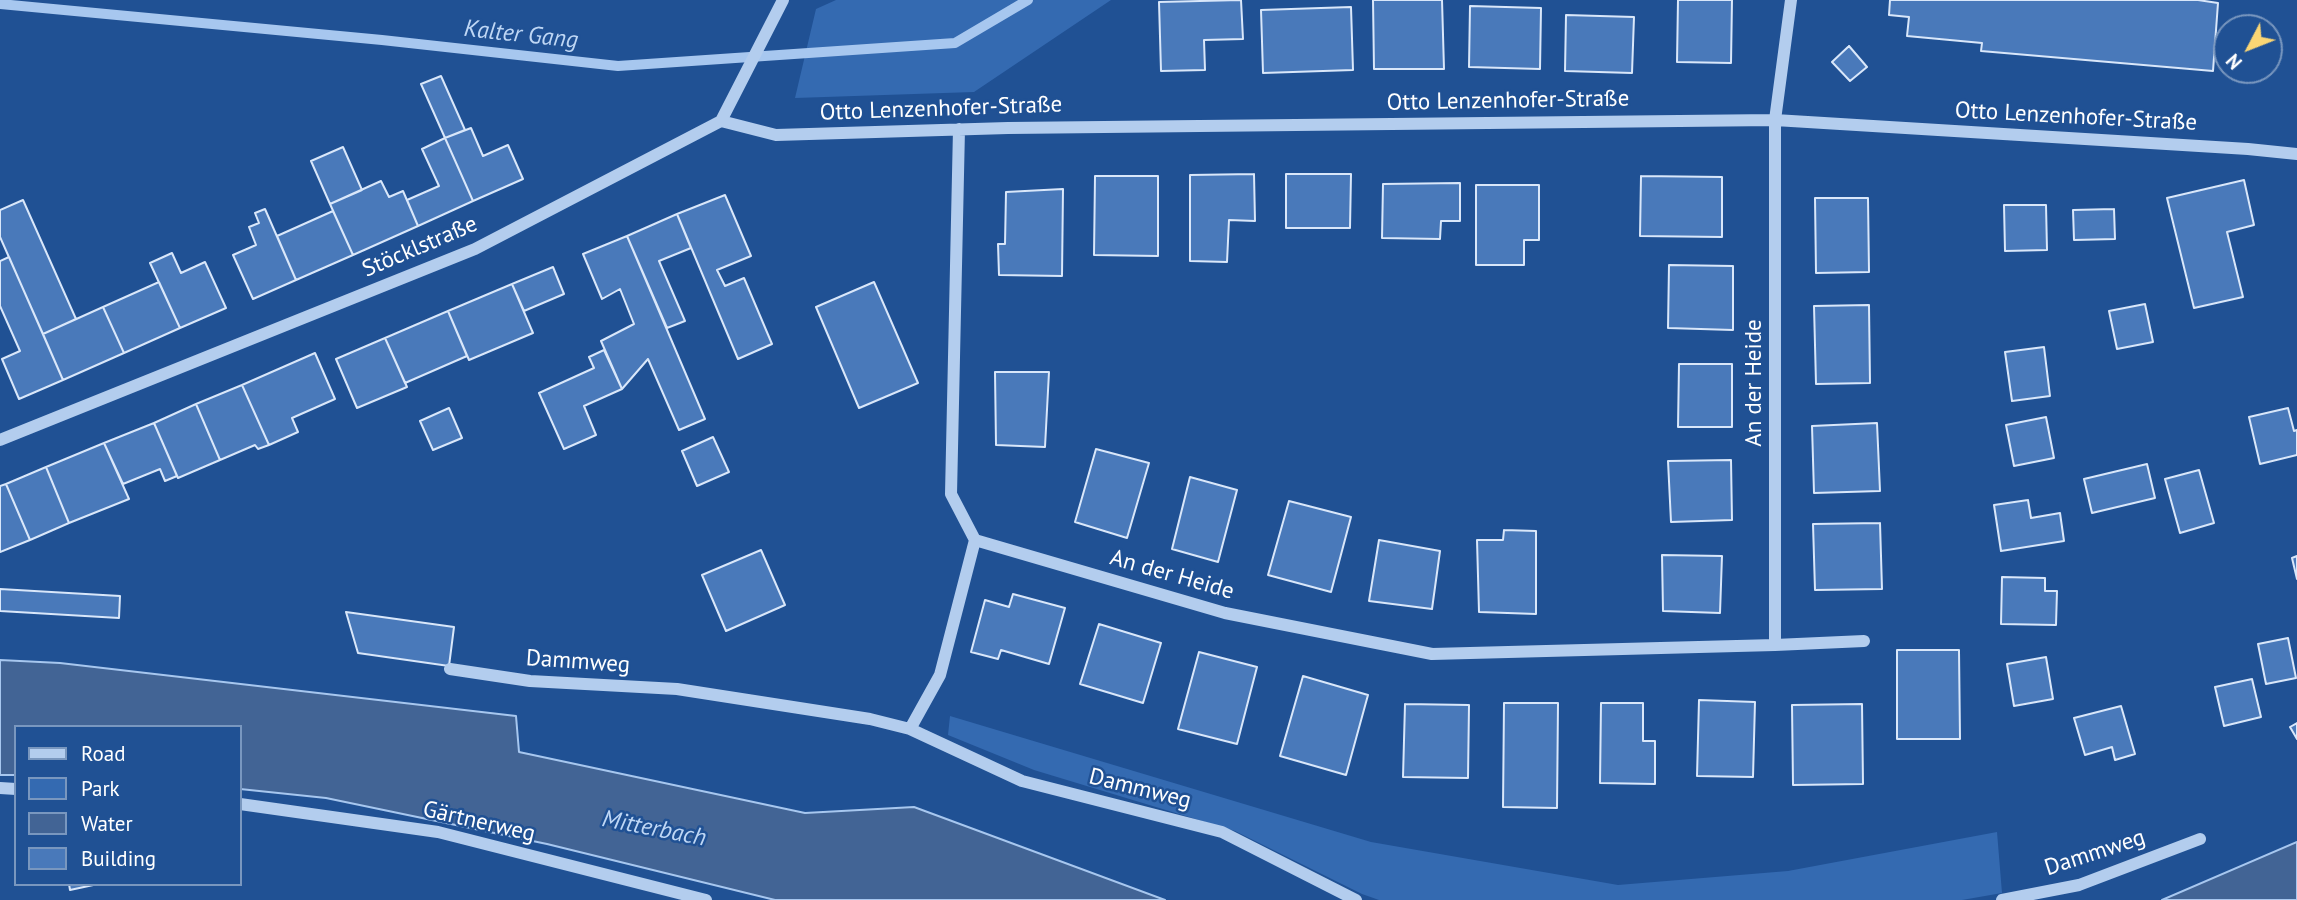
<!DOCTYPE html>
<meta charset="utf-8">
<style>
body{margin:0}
#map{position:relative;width:2297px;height:900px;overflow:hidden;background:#205194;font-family:"PT Sans",sans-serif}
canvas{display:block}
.legend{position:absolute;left:14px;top:725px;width:228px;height:161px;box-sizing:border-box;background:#205194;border:2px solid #7997bf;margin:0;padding:9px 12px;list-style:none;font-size:21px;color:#fff}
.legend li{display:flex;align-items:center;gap:14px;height:35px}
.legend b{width:35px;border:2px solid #7997bf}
.north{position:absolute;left:2213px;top:14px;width:70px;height:70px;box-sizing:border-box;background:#205194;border:2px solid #7997bf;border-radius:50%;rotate:228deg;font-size:19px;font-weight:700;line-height:28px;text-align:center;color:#fff}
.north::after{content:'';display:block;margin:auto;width:24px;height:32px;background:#fbd674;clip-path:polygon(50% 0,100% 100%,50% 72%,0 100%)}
</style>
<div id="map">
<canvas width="2297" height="900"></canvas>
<ul class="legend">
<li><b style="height:9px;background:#b3cdee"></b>Road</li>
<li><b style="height:19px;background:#346ab1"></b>Park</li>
<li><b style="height:19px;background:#426495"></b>Water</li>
<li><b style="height:19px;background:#4979ba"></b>Building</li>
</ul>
<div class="north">N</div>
</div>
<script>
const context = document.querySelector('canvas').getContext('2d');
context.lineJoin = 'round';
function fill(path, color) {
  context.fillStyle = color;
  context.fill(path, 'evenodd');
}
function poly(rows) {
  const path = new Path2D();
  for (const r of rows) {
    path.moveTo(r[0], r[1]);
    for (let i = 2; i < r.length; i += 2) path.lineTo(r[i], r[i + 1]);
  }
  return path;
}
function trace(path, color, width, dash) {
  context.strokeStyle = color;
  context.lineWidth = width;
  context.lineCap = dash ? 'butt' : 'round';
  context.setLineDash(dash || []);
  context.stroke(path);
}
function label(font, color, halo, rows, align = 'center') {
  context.font = font + ' "PT Sans",sans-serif';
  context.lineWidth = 5;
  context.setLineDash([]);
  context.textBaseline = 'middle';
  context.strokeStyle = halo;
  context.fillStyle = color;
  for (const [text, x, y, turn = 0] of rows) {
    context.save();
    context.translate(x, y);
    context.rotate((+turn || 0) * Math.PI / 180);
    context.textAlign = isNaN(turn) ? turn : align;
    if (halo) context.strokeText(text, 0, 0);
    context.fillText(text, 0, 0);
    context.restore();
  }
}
fill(poly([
 [836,0,1111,0,974,92,795,98,816,9],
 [950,716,1371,842,1618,885,1788,871,1997,832,2002,893,1962,900,1379,900,1362,894,1235,831,1034,770,948,735]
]), '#346ab1');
const water = poly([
 [0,660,60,663,516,716,519,752,805,813,914,807,1165,900,775,900,547,844,326,798,240,789,240,727,16,727,16,775,0,775,0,660],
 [2297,842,2297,900,2162,900,2297,842]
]);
fill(water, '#426495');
trace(water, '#a7c7ef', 2);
trace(poly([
 [0,4,382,40,618,66,955,43,1028,0]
]), '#a7c7ef', 10);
const building = poly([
 [1241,0,1243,39,1204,40,1205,70,1161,71,1159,2,1241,0],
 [1373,0,1442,0,1444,69,1374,69,1373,0],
 [1678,0,1732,0,1731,63,1677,62,1678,0],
 [1890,0,2198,0,2218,3,2213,71,1981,51,1982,43,1907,36,1909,17,1889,15,1890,0],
 [1470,6,1541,8,1540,69,1469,67,1470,6],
 [1351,7,1353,70,1263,73,1261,10,1351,7],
 [1566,15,1634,17,1632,73,1565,71,1566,15],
 [1849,46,1867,67,1850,81,1832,62,1849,46],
 [441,76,465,130,445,138,421,84,441,76],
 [471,128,483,156,508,145,523,179,473,201,445,138,471,128],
 [445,138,473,201,418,226,407,200,439,186,422,149,445,138],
 [343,147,362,190,330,204,311,161,343,147],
 [1254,174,1255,221,1229,220,1227,262,1190,261,1190,175,1254,174],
 [1286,174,1351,174,1350,228,1286,228,1286,174],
 [1095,176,1158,176,1158,256,1094,255,1095,176],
 [1641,176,1722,177,1722,237,1640,236,1641,176],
 [2244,180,2254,225,2227,232,2243,297,2194,308,2167,198,2244,180],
 [381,181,389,197,403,191,418,226,353,255,330,204,381,181],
 [1460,183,1460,221,1441,221,1440,239,1382,238,1383,184,1460,183],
 [1476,185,1539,185,1539,240,1524,240,1524,265,1476,265,1476,185],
 [1063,189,1062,276,999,275,998,244,1005,244,1006,192,1063,189],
 [725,195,751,256,717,270,725,286,744,278,772,344,738,359,677,214,725,195],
 [1815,198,1868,198,1869,272,1816,273,1815,198],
 [23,200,76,319,43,334,0,237,0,210,23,200],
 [2004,205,2046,205,2047,250,2005,251,2004,205],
 [265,209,296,280,253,299,233,255,256,245,249,227,259,223,255,213,265,209],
 [2114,209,2115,239,2074,240,2073,210,2114,209],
 [333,211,353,255,296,280,277,236,333,211],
 [677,214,691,248,659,261,685,321,667,328,627,236,677,214],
 [627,236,705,419,679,430,648,359,622,389,601,341,634,324,620,289,602,299,583,254,627,236],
 [172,253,181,273,205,262,226,308,180,328,150,263,172,253],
 [9,257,63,380,19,399,2,359,20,351,0,306,0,261,9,257],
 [1669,265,1733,266,1733,330,1668,328,1669,265],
 [553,267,564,294,524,311,512,284,553,267],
 [159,282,180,328,124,353,103,307,159,282],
 [874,282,918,383,859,408,816,307,874,282],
 [512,284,533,333,469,360,448,311,512,284],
 [2145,304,2153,342,2117,349,2109,311,2145,304],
 [1869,305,1870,383,1816,384,1814,306,1869,305],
 [103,307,124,353,63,380,43,334,103,307],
 [448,311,467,356,405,383,385,338,448,311],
 [385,338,407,387,357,408,336,359,385,338],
 [2044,347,2050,396,2012,401,2005,352,2044,347],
 [604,350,622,389,584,406,596,435,564,449,539,393,594,368,589,357,604,350],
 [315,353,335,399,292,418,298,432,269,445,242,385,315,353],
 [1679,364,1732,364,1732,427,1678,427,1679,364],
 [995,372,1049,372,1045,447,996,445,995,372],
 [242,385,269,445,258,449,255,445,220,460,196,404,242,385],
 [196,404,220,460,178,478,154,423,196,404],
 [449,408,462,438,433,450,420,421,449,408],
 [2288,408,2294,431,2297,430,2297,455,2260,464,2249,417,2288,408],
 [2046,417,2054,458,2014,466,2006,425,2046,417],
 [154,423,177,476,165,481,160,469,123,484,104,443,154,423],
 [1877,423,1880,491,1814,493,1812,426,1877,423],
 [713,437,729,472,697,486,682,451,713,437],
 [104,443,129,499,69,523,46,467,104,443],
 [1096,449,1149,463,1127,538,1075,522,1096,449],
 [1731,460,1732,520,1671,522,1668,461,1731,460],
 [2147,464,2155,498,2092,513,2084,479,2147,464],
 [46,467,69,523,30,540,6,484,46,467],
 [2199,470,2214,523,2180,533,2165,479,2199,470],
 [1190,477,1237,490,1218,562,1172,549,1190,477],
 [6,484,30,540,0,552,0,486,6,484],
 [2028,500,2031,518,2060,513,2064,541,2001,551,1994,505,2028,500],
 [1289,501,1351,517,1331,592,1268,575,1289,501],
 [1880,523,1882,589,1815,590,1813,524,1880,523],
 [1504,530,1536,531,1536,614,1479,612,1477,540,1503,540,1504,530],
 [1379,540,1440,551,1432,609,1369,601,1379,540],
 [761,550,785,605,726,631,702,575,761,550],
 [1662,555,1722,556,1720,613,1663,611,1662,555],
 [2297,556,2297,579,2292,558,2297,556],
 [2002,577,2045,578,2045,591,2057,591,2056,625,2001,624,2002,577],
 [0,589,120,596,119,618,0,611,0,589],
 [1013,594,1065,608,1049,664,1001,650,998,659,971,652,985,600,1009,607,1013,594],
 [346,612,454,627,449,666,358,653,346,612],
 [1099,624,1161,643,1143,703,1080,684,1099,624],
 [2288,638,2296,678,2266,684,2258,644,2288,638],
 [1897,650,1959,650,1960,739,1897,739,1897,650],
 [1199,652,1257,667,1237,744,1178,729,1199,652],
 [2046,657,2053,699,2014,706,2007,664,2046,657],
 [1303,676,1368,695,1346,775,1280,756,1303,676],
 [2252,679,2261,717,2224,726,2215,687,2252,679],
 [1699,700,1755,702,1753,777,1697,776,1699,700],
 [1504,703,1558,703,1557,808,1503,807,1504,703],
 [1601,703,1643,703,1643,741,1655,741,1655,784,1600,783,1601,703],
 [1405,704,1469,705,1468,778,1403,777,1405,704],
 [1862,704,1863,784,1793,785,1792,705,1862,704],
 [2121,706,2135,754,2115,760,2112,747,2085,755,2074,718,2121,706],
 [2297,723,2297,739,2290,727,2297,723],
 [69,884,98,884,70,890,69,884]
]);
fill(building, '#4979ba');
trace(building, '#d9e7fa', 2);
trace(poly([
 [721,121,776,135,1008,128,1775,120,2248,149,2297,154],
 [959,129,951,494,975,540,1225,613,1432,654,1775,645,1775,120,1791,0],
 [0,440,475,249,721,121,783,0],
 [1775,645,1864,641],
 [450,669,530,681,677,689,870,719,910,729,1022,781,1222,832,1356,900],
 [910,729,940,675,975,540],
 [0,788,16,789],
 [240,804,438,832,706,900],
 [2002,900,2079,885,2200,839]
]), '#b3cdee', 12);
label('23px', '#fff', '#205194', [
 ["Otto Lenzenhofer-Straße",1508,101,-1],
 ["Otto Lenzenhofer-Straße",941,109,-2],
 ["Otto Lenzenhofer-Straße",2076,117,3],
 ["Stöcklstraße",420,247,-23],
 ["An der Heide",1754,383,-90],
 ["An der Heide",1172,575,16],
 ["Dammweg",578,662,4],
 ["Dammweg",1140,789,14],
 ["Gärtnerweg",479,822,13],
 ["Dammweg",2095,853,-18]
]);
label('italic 24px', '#bfd7f5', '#205194', [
 ["Kalter Gang",521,35,6],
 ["Mitterbach",654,829,11]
]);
</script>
